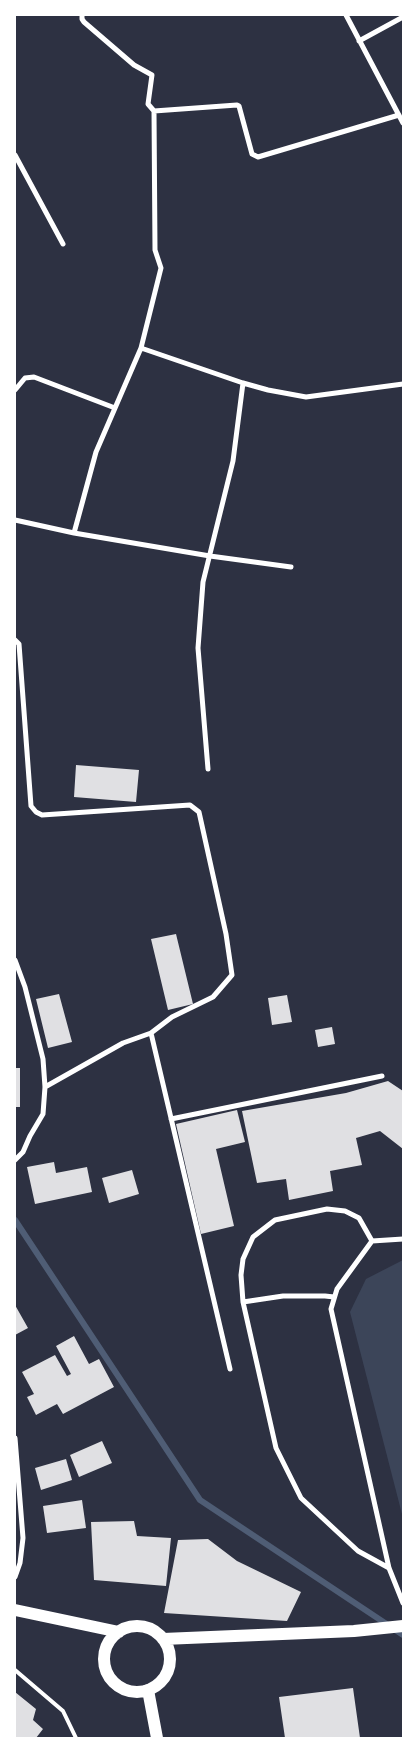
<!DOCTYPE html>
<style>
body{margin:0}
#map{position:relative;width:418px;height:1753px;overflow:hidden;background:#2d3142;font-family:Jost,sans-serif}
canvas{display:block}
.frame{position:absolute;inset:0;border:16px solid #fff;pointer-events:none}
</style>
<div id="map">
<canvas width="418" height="1753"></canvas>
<div class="frame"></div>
</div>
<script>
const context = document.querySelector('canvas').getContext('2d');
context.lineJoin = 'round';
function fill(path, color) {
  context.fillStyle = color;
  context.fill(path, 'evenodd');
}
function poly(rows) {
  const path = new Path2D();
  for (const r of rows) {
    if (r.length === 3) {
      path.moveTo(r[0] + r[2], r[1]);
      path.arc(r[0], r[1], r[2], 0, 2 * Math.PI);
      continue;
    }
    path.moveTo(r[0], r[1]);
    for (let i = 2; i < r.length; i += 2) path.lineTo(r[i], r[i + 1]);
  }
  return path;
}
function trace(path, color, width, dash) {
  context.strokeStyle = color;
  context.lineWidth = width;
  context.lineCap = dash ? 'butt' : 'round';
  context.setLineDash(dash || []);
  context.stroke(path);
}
fill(poly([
 [403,1260,403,1518,350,1312,366,1279]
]), '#3c4559');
trace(poly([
 [15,1220,200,1500,403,1635]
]), '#4f5d75', 6);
fill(poly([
 [76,765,139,770,136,802,74,797],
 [176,934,193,1004,168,1010,151,939],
 [59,994,72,1042,48,1048,36,999],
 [287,995,292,1022,272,1025,268,998],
 [332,1027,335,1044,318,1047,315,1030],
 [15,1068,20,1068,20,1107,15,1107],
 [388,1081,403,1091,403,1149,380,1131,356,1138,362,1165,330,1171,333,1191,289,1200,286,1179,257,1183,242,1111,346,1093],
 [237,1110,245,1142,216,1149,234,1226,201,1234,176,1124],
 [54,1162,56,1173,87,1167,92,1192,35,1204,27,1167],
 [132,1170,139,1194,109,1203,102,1178],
 [15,1305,28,1328,15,1335],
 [74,1336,89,1364,99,1359,114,1387,63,1414,57,1404,36,1415,27,1397,34,1394,22,1372,55,1355,67,1376,71,1374,56,1346],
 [102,1441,112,1463,79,1477,70,1455],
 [66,1459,72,1480,41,1490,35,1468],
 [82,1500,86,1528,47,1533,43,1506],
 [134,1521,137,1536,171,1538,166,1586,94,1580,91,1522],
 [208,1539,237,1561,301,1592,287,1621,164,1613,178,1540],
 [353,1688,360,1738,285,1738,279,1697],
 [15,1692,36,1709,33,1720,43,1729,36,1738,15,1738]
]), '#e0e0e3');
trace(poly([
 [15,1670,63,1711,76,1738]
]), '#fff', 4);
trace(poly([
 [346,15,403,123],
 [359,41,403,17],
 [154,111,237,105,239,106,252,154,258,157,399,115],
 [15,155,63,244],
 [141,348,243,383,268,390,306,397,403,384],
 [15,390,25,378,34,377,115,408],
 [15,520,74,533,210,556,291,567],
 [74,533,96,452,141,348,161,268,155,250,154,111,148,104,152,75,134,65,84,22,82,19,82,15],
 [15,640,19,644,31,806,36,812,42,815,190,805,199,812,226,934,232,975,213,997,172,1017,151,1033,230,1369],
 [208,769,198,648,203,582,233,461,243,383],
 [15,960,25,987,43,1059,45,1087,43,1114,30,1136,23,1152,15,1160],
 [45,1087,123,1043,151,1033],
 [171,1119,382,1076],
 [403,1239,372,1241,337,1289,331,1309,389,1568,403,1603],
 [372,1241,359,1218,345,1211,327,1209,275,1220,253,1237,243,1259,241,1275,243,1302,276,1448,301,1498,358,1551,389,1568],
 [243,1302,283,1296,325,1296,334,1297],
 [15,1438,23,1538,20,1563,15,1577]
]), '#fff', 5);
trace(poly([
 [15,1610,119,1632],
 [137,1659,33],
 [163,1639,354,1631,403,1626],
 [148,1690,157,1738]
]), '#fff', 12);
</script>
